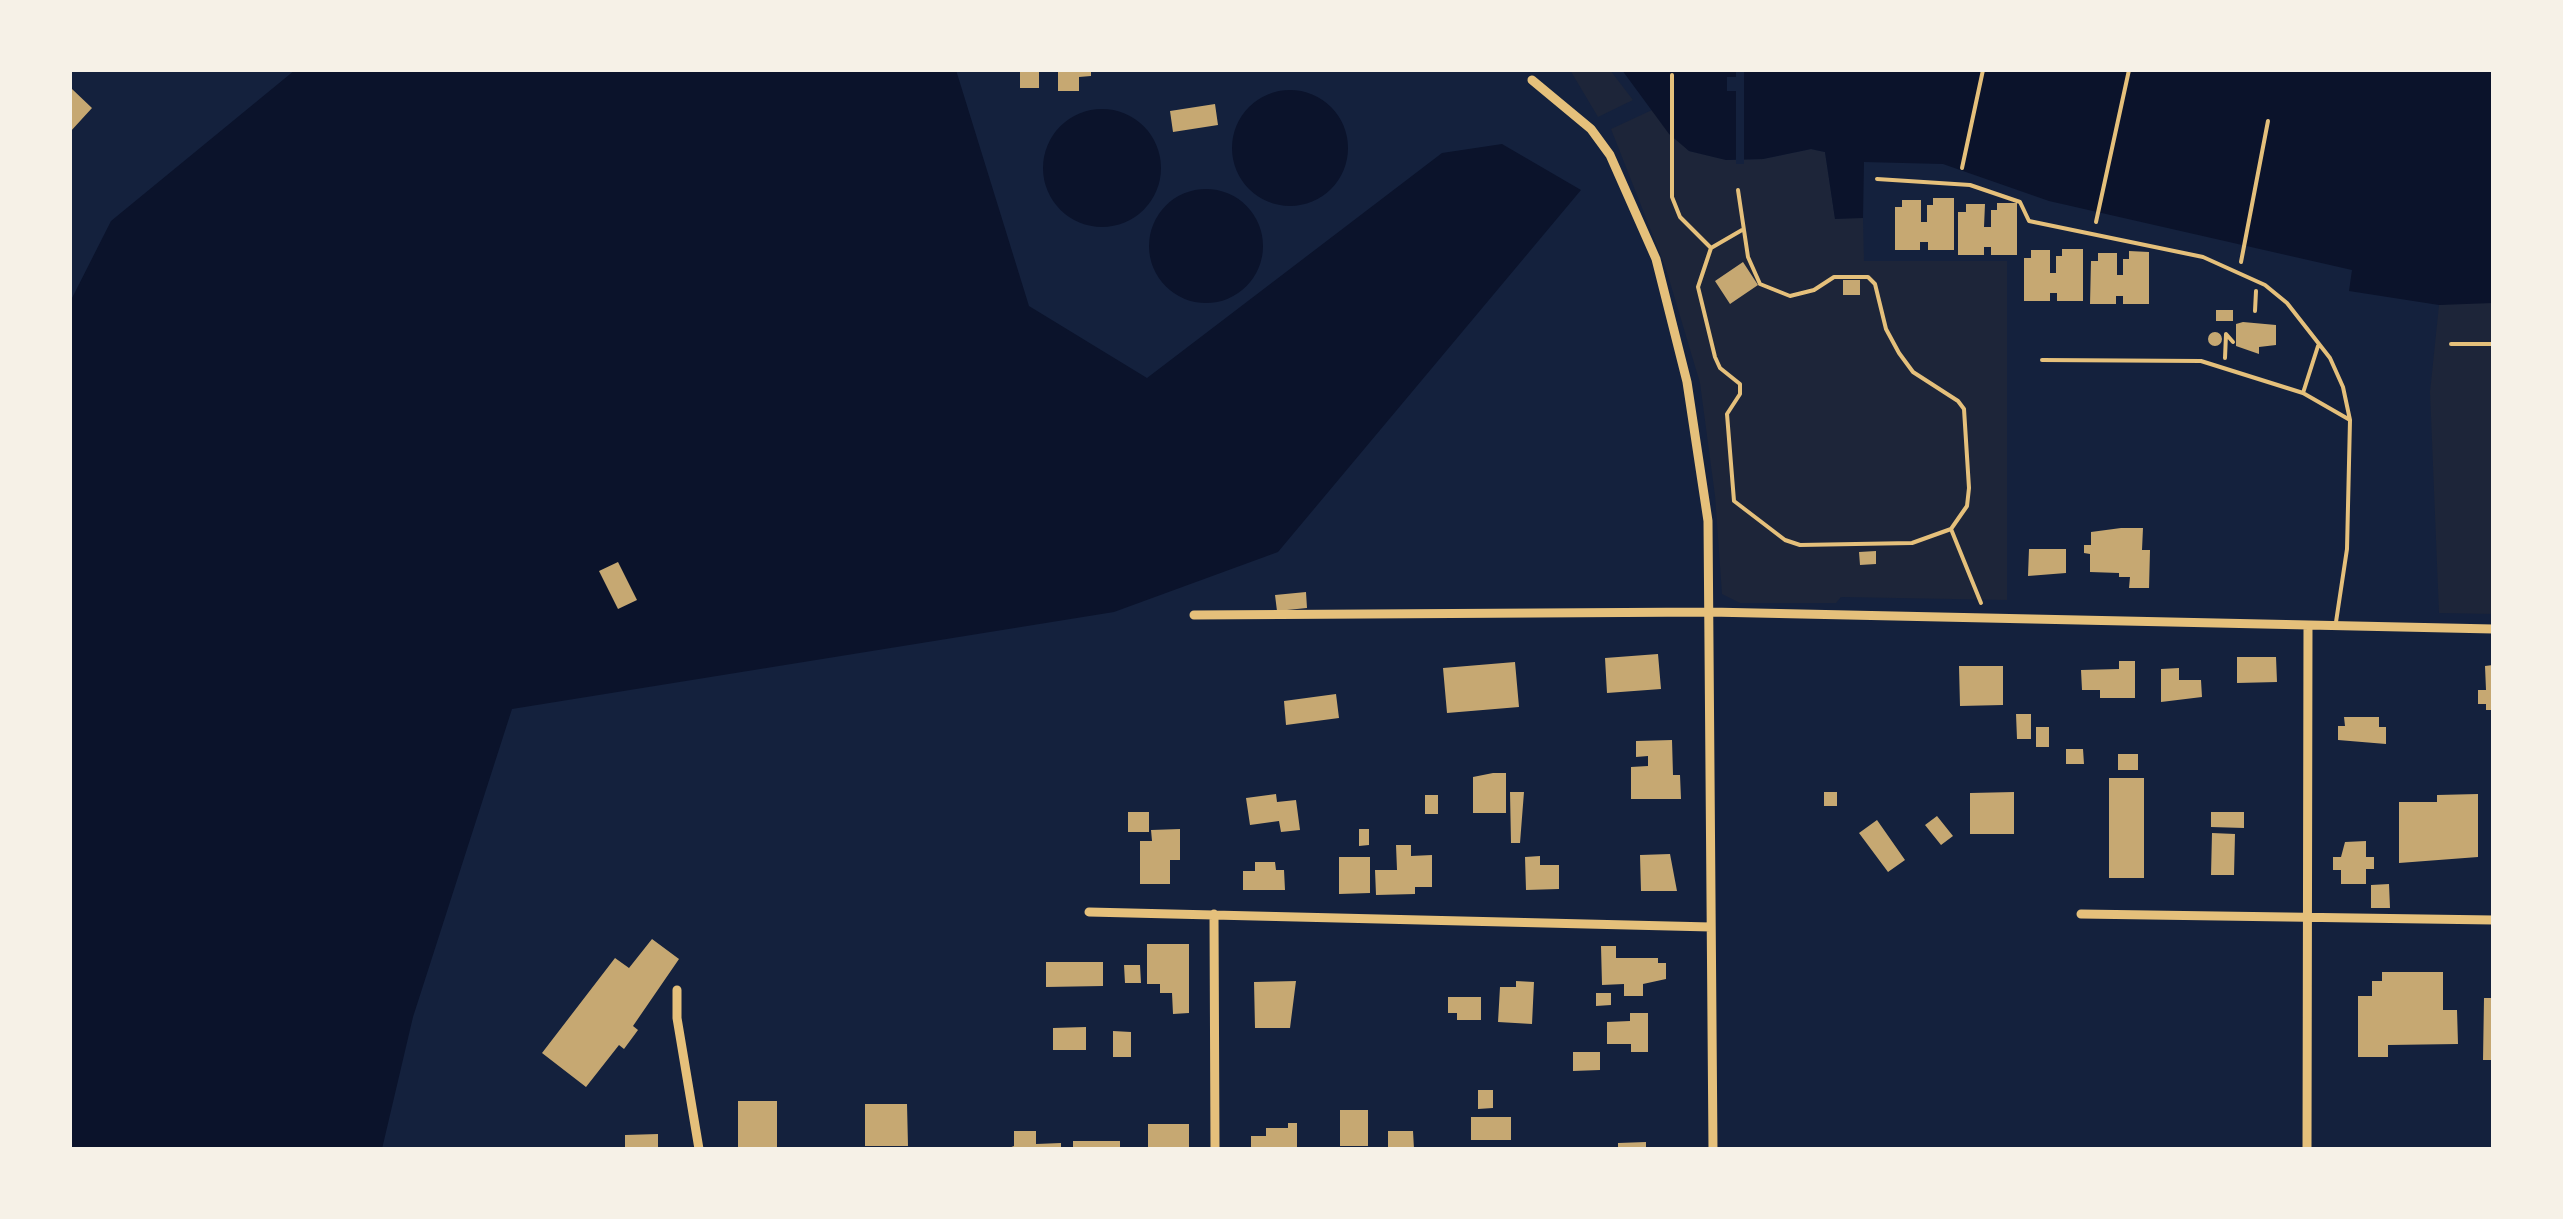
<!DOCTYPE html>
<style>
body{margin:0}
#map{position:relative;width:2563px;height:1219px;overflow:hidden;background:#14213d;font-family:Rubik,sans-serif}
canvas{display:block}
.frame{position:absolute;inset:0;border:72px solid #f6f1e7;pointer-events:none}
</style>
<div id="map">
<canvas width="2563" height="1219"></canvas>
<div class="frame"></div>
</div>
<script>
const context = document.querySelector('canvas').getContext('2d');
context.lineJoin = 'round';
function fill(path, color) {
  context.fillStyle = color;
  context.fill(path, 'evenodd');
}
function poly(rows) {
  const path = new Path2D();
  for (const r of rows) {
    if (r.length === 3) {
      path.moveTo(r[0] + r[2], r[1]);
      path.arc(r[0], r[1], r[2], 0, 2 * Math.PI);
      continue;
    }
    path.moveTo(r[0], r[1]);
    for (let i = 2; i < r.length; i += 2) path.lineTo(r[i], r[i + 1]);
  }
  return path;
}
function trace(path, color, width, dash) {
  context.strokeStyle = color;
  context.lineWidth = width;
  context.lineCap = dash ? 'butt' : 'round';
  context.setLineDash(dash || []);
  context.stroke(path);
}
fill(poly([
 [1570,70,1610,70,1633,100,1598,117],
 [1652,110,1689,151,1727,160,1763,159,1811,149,1825,152,1835,218,1863,218,1864,261,2007,261,2007,600,1841,597,1836,603,1740,603,1722,594,1715,496,1700,383,1666,269,1611,129],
 [2464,302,2493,303,2493,614,2439,613,2430,392,2439,305]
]), '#1d2539');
fill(poly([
 [295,70,956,70,1029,306,1147,378,1442,153,1502,144,1581,190,1278,552,1114,612,512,709,413,1017,382,1149,70,1149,70,302,111,221],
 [1622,70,2493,70,2493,303,2439,305,2349,291,2352,270,2049,201,1943,164,1864,162,1863,218,1835,219,1825,152,1811,149,1763,159,1726,160,1689,151,1669,134],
 [1290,148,58],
 [1102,168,59],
 [1206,246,57]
]), '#0b132b');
fill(poly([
 [1736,70,1744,70,1744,164,1736,164,1736,91,1727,91,1727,77,1736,77]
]), '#14213d');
fill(poly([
 [1020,70,1039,70,1039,88,1020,88],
 [1058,70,1091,70,1091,76,1079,77,1079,91,1058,91],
 [72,89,92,108,70,132,70,91],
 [1215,104,1218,125,1173,132,1170,111],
 [1933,198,1954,198,1954,250,1928,250,1928,242,1920,242,1920,250,1895,250,1895,207,1902,207,1902,200,1921,200,1921,222,1927,222,1927,205,1933,205],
 [1997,203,2017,203,2017,255,1991,255,1991,247,1984,247,1984,255,1958,255,1958,212,1966,212,1966,204,1985,204,1984,227,1991,227,1991,210,1997,210],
 [2062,249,2083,249,2083,301,2057,301,2057,293,2050,293,2050,301,2024,301,2024,258,2031,258,2031,250,2050,250,2050,273,2056,273,2056,256,2062,256],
 [2129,251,2149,252,2149,304,2123,304,2123,296,2116,296,2116,304,2090,304,2091,261,2098,261,2098,253,2117,253,2117,275,2123,275,2123,259,2129,259],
 [1743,262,1758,285,1730,304,1715,281],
 [1843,280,1860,280,1860,295,1843,295],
 [2216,310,2233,310,2233,321,2216,321],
 [2243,322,2276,325,2276,345,2259,347,2259,354,2236,346,2236,324],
 [2215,339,7],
 [2121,528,2143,528,2142,550,2150,550,2149,588,2129,588,2130,577,2119,577,2119,573,2090,572,2090,554,2084,553,2084,545,2091,545,2091,532],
 [2029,549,2066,549,2066,573,2028,576],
 [1876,551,1876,564,1860,565,1859,552],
 [618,562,637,600,618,609,599,571],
 [1306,592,1307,608,1277,611,1275,595],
 [1658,654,1661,689,1607,693,1605,658],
 [2237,657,2276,657,2277,682,2237,683],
 [2119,661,2135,661,2135,698,2100,698,2100,690,2082,690,2081,670,2119,669],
 [1515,662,1519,707,1447,713,1443,668],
 [2493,665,2493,710,2486,710,2486,704,2478,704,2478,690,2486,690,2485,666],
 [1959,666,2003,666,2003,705,1960,706],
 [2179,668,2179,680,2201,680,2202,697,2161,702,2161,669],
 [1336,694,1339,718,1286,725,1284,701],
 [2016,714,2031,714,2031,739,2017,739],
 [2344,717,2379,717,2379,727,2386,727,2386,744,2338,740,2338,726,2345,726],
 [2036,727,2049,727,2049,747,2036,747],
 [1672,740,1673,775,1680,775,1681,799,1631,799,1631,767,1648,766,1648,756,1636,757,1636,741],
 [2066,749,2083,749,2084,764,2066,764],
 [2118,754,2138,754,2138,770,2118,770],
 [1493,773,1506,773,1506,813,1473,813,1473,777],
 [2109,778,2144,778,2144,878,2109,878],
 [1510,792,1524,792,1520,843,1511,843],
 [1824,792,1837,792,1837,806,1824,806],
 [2014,792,2014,834,1970,834,1970,793],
 [1276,794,1277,802,1296,800,1300,830,1281,832,1279,821,1250,825,1246,798],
 [2478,794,2478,857,2399,863,2399,802,2437,802,2437,795],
 [1425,795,1438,795,1438,814,1425,814],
 [1128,812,1149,812,1149,832,1128,832],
 [2211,812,2244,812,2244,828,2211,827],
 [1937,816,1953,836,1941,845,1925,825],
 [1877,820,1905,860,1888,872,1859,833],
 [1180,829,1180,860,1170,860,1170,884,1140,884,1140,841,1152,841,1151,830],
 [1359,829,1369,829,1369,845,1359,846],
 [2212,833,2235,834,2234,875,2211,875],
 [2366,841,2366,857,2374,857,2374,869,2366,869,2366,884,2341,884,2341,870,2333,870,2333,857,2341,857,2345,842],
 [1396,845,1411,845,1411,856,1432,855,1432,887,1415,887,1415,894,1376,895,1375,870,1397,870],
 [1670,854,1677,891,1641,891,1640,855],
 [1540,856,1540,865,1559,865,1559,889,1526,890,1525,857],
 [1339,857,1370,857,1370,893,1339,894],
 [1255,862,1275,862,1276,870,1284,870,1285,890,1243,890,1243,871,1255,871],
 [2389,884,2390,908,2371,908,2371,885],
 [652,939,679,959,633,1026,638,1030,624,1049,619,1045,586,1087,542,1053,615,958,629,968],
 [1147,944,1189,944,1189,1013,1173,1014,1172,993,1160,993,1160,984,1147,984],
 [1601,946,1616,946,1616,958,1658,958,1658,963,1666,963,1666,979,1643,984,1643,996,1624,996,1624,984,1602,985],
 [1046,962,1103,962,1103,986,1046,987],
 [1124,965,1140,965,1141,983,1125,983],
 [2382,972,2443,972,2443,1010,2457,1010,2458,1044,2388,1045,2388,1057,2358,1057,2358,996,2372,996,2372,981,2382,981],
 [1296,981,1290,1028,1255,1028,1254,982],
 [1516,981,1534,982,1532,1024,1498,1022,1500,987,1516,987],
 [1596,993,1611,993,1611,1005,1596,1006],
 [1448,997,1481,997,1481,1020,1457,1020,1457,1013,1448,1013],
 [2484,998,2493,998,2493,1060,2483,1060],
 [1630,1013,1648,1013,1648,1052,1631,1052,1631,1044,1607,1044,1607,1022,1630,1021],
 [1086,1027,1086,1050,1053,1050,1053,1028],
 [1113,1031,1131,1032,1131,1057,1113,1057],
 [1573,1052,1600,1052,1600,1070,1573,1071],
 [1478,1090,1493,1090,1493,1108,1478,1109],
 [738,1101,777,1101,777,1149,738,1149],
 [865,1104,907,1104,908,1146,865,1146],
 [1340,1110,1368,1110,1368,1146,1340,1146],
 [1471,1117,1511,1117,1511,1140,1471,1140],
 [1288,1123,1297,1123,1297,1149,1251,1149,1251,1136,1266,1136,1266,1128,1288,1128],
 [1148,1124,1189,1124,1189,1149,1148,1149],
 [1014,1131,1036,1131,1036,1144,1061,1143,1061,1149,1006,1149,1014,1146],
 [1388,1131,1413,1131,1414,1149,1388,1149],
 [658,1134,658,1149,625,1149,625,1135],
 [1073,1141,1120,1141,1120,1149,1073,1149],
 [1646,1142,1646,1149,1618,1149,1618,1143]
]), '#c6a872');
trace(poly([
 [1672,75,1672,197,1680,217,1711,248],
 [1962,168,1983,70],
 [1738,190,1748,257,1760,284,1790,296,1814,290,1834,277,1868,277,1875,284,1886,329,1899,353,1913,372,1958,401,1964,409,1969,488,1967,506,1951,529,1912,543,1800,545,1785,540,1734,501,1727,414,1740,394,1740,384,1720,368,1715,357,1698,287,1711,248,1742,230],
 [2096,222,2129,70],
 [2241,262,2268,121],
 [2255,311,2256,291],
 [2451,344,2493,344],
 [2225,358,2226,334,2233,342],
 [1951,529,1981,603]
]), '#e5c07b', 4);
trace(poly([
 [1877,179,1970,185,2020,202,2029,221,2203,257,2265,285,2287,303,2330,358,2343,387,2350,420,2347,549,2336,622],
 [2042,360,2201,361,2303,393,2350,420],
 [2303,393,2318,346]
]), '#e5c07b', 4);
trace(poly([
 [1532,80,1591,129,1610,155,1656,259,1687,382,1708,521,1713,1149],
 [1194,615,1710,612,2493,629],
 [1089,912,1711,927],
 [1214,914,1215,1149],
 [2081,914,2493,920],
 [677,990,677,1018,699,1149],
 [2307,1149,2308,625]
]), '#e5c07b', 9);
</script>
